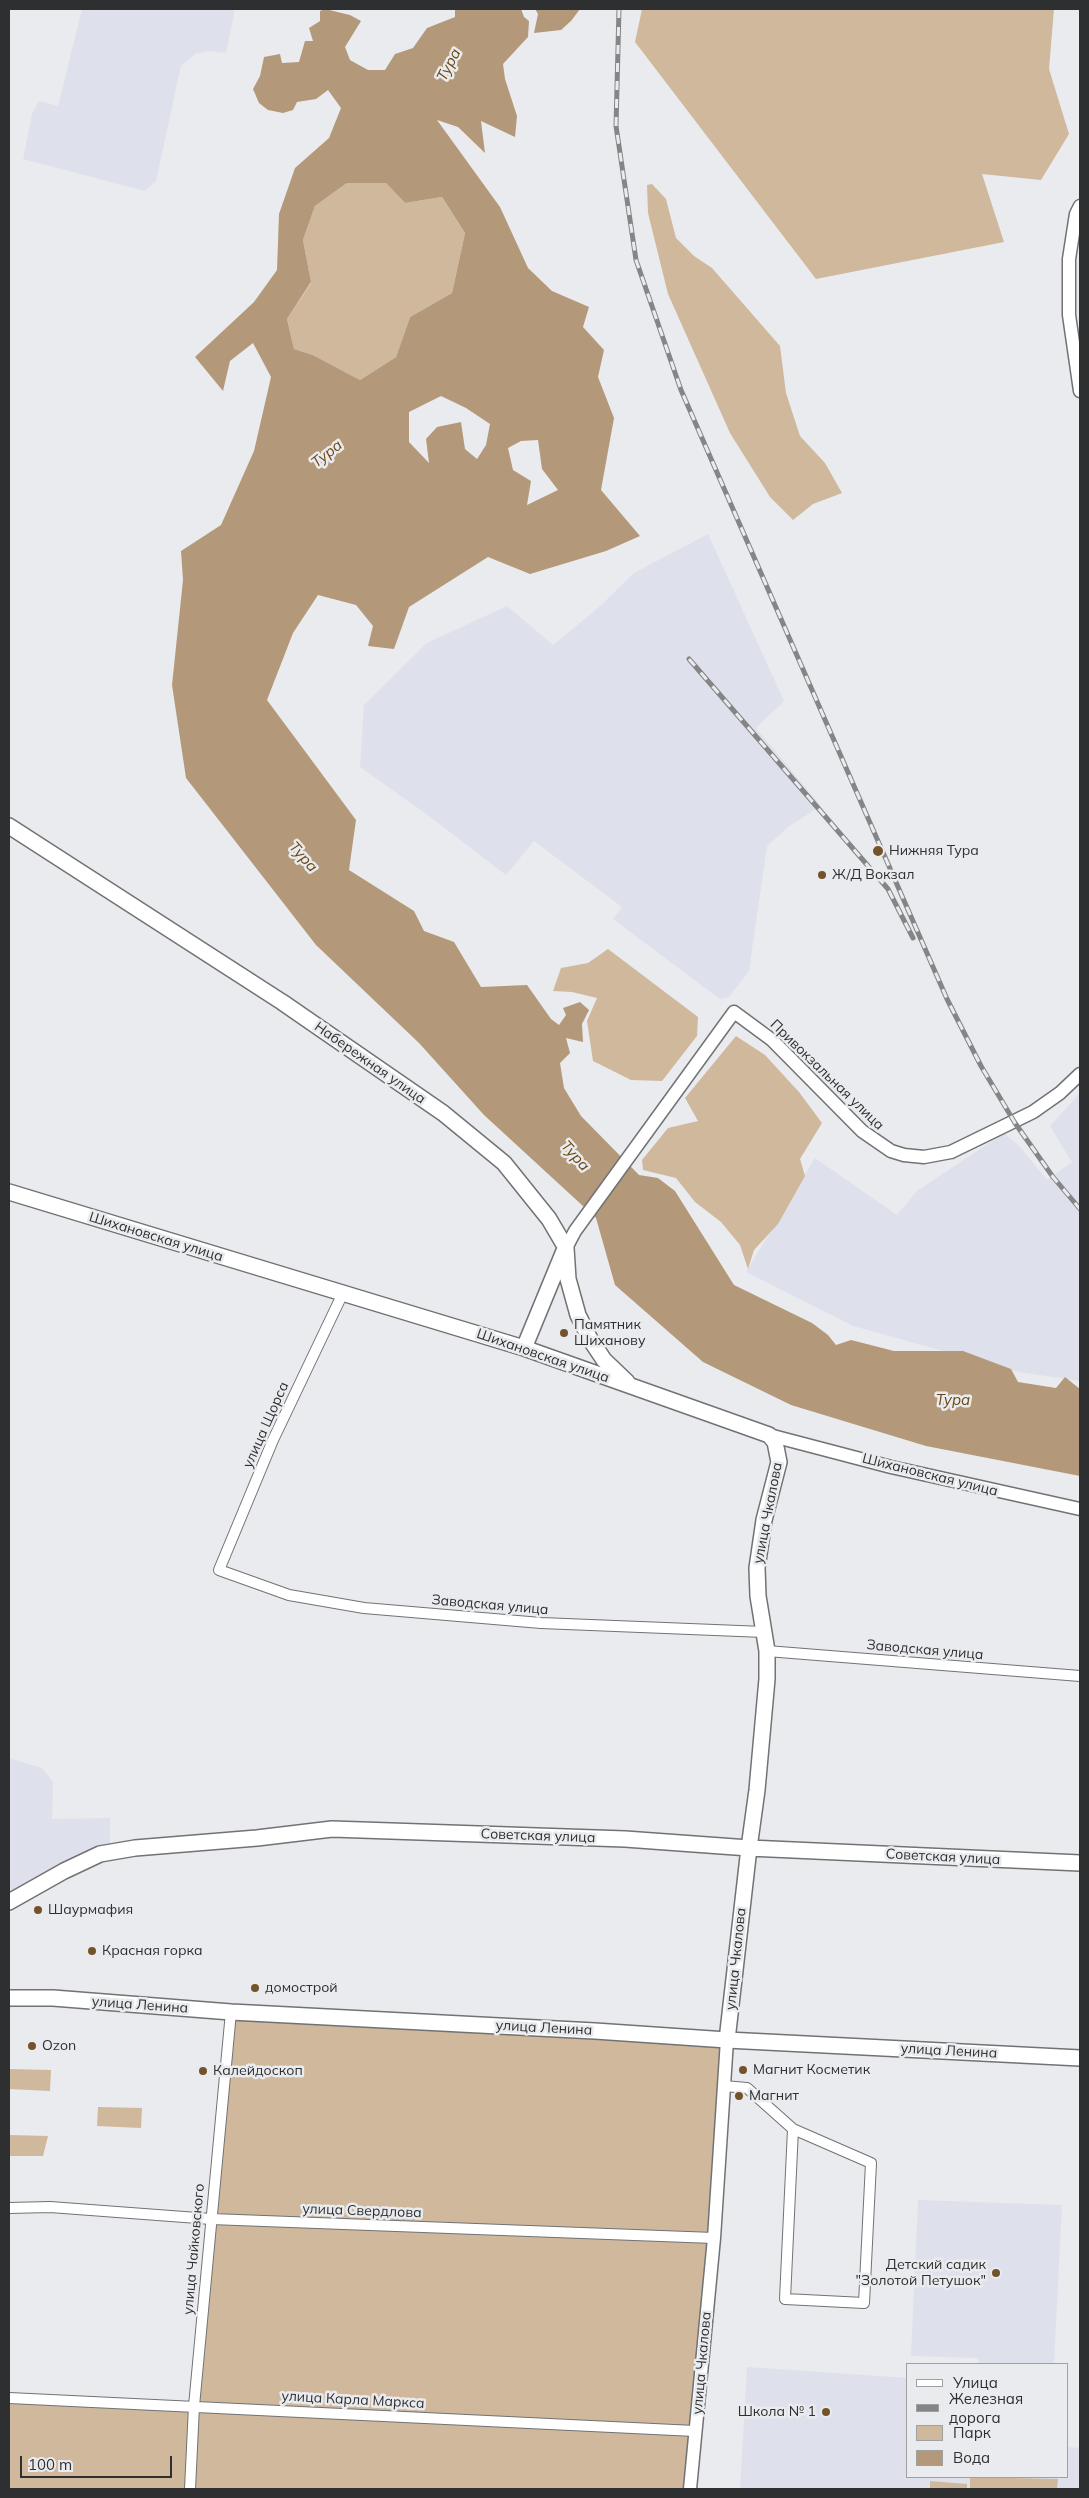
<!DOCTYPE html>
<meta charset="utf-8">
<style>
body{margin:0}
#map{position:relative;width:1089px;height:2498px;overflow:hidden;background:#eaebee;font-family:Mulish,sans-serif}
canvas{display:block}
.frame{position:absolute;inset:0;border:10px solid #2e2f30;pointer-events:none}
.legend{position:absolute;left:906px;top:2363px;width:162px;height:115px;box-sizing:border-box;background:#eaebee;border:1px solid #9fa0a2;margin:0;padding:6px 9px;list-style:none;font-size:15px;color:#2e2f30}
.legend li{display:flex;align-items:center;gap:10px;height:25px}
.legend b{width:25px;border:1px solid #9fa0a2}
.scale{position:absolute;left:20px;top:2456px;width:152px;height:22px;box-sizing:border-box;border:2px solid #2e2f30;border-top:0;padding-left:6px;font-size:15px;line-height:18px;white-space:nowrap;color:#2e2f30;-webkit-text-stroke:4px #eaebee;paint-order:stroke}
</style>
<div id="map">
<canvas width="1089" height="2498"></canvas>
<div class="frame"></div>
<ul class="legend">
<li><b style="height:6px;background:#fff"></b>Улица</li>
<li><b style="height:6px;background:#848586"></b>Железная дорога</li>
<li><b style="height:14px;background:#d0b89d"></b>Парк</li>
<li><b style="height:14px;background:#b3997a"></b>Вода</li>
</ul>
<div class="scale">100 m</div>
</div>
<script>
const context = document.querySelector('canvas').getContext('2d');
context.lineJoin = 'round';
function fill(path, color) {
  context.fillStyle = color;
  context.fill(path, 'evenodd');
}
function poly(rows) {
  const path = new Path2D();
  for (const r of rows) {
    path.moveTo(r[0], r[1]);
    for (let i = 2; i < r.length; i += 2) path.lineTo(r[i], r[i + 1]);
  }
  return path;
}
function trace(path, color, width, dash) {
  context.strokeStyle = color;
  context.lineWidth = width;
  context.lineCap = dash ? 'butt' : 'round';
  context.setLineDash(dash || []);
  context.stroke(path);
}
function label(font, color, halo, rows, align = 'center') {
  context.font = font + ' Mulish,sans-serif';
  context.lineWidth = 5;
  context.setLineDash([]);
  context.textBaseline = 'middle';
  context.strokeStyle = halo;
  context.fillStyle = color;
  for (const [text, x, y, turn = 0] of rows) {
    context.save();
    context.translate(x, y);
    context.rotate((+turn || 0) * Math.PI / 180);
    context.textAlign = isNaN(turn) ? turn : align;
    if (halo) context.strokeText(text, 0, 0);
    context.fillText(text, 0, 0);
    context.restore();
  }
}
fill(poly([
 [82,9,235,9,226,53,208,51,195,54,181,66,156,181,145,191,23,159,32,114,39,101,58,106],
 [708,534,784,701,756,728,821,806,788,827,767,846,749,971,729,997,720,999,613,919,622,907,534,841,506,875,425,813,360,767,364,705,427,643,507,606,553,645,598,608,634,573],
 [1080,1093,1080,1381,1019,1372,853,1326,746,1272,815,1158,897,1215,917,1191,1004,1133,1020,1147,1047,1180,1072,1162,1050,1126],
 [9,1758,42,1768,53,1782,52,1819,110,1818,110,1846,9,1895],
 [918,2200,1062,2205,1054,2364,980,2364,977,2358,911,2356],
 [747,2367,908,2378,908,2477,1068,2477,1068,2447,1080,2448,1080,2489,740,2489]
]), '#dee1eb');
fill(poly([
 [642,9,1054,9,1049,69,1069,134,1041,180,982,174,1004,242,816,279,635,42],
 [347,183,386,183,405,203,442,197,465,233,452,293,410,317,396,357,360,380,313,355,294,349,287,319,311,283,303,240,315,206],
 [652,184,666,199,676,238,694,256,712,268,780,346,786,393,800,436,825,463,842,493,813,504,793,520,770,497,730,433,668,294,648,213,647,185],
 [608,949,698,1017,697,1036,662,1081,631,1080,593,1061,587,1021,597,998,572,992,553,991,561,968,588,963],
 [736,1036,765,1055,799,1092,822,1123,800,1159,805,1176,778,1224,754,1250,748,1269,740,1245,721,1222,695,1202,676,1178,643,1170,642,1160,668,1128,698,1121,685,1098],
 [231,2012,727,2040,690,2489,9,2489,9,2398,194,2406],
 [9,2069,51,2070,50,2091,9,2089],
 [98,2107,142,2108,141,2128,97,2126],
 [9,2135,48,2136,43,2156,9,2156],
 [970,2477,1058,2479,1057,2489,970,2489],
 [930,2481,967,2484,967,2489,930,2489]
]), '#d0b89d');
fill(poly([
 [325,9,350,15,361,21,345,47,350,60,368,70,385,70,395,54,413,48,427,28,455,17,455,9,521,9,524,17,529,21,528,37,503,64,505,79,517,116,515,137,481,121,485,153,458,127,437,120,500,207,528,268,552,291,589,307,583,327,604,350,598,377,614,418,601,490,640,536,606,551,530,574,488,557,409,607,394,649,368,646,373,626,356,605,318,595,293,633,267,700,356,820,349,870,414,911,424,931,454,942,481,987,527,985,551,1019,559,1025,566,1015,563,1008,580,1002,589,1010,582,1024,583,1042,566,1038,570,1053,560,1063,564,1088,581,1116,639,1175,658,1178,675,1191,734,1285,812,1323,828,1335,836,1345,851,1340,894,1351,963,1351,1011,1369,1018,1382,1056,1388,1065,1377,1080,1389,1080,1476,926,1446,791,1405,703,1362,615,1285,596,1218,484,1115,419,1043,316,945,186,778,172,685,183,580,181,551,221,525,254,451,271,377,253,343,230,361,223,391,195,357,254,302,277,270,279,214,295,168,329,138,341,108,328,90,316,99,297,102,293,110,283,113,268,110,259,103,253,89,260,76,264,57,280,54,282,63,299,62,305,41,313,41,309,28,320,21,320,11],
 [347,183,386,183,405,203,442,197,465,233,452,293,410,317,396,357,360,380,313,355,294,349,287,319,311,282,303,240,315,206],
 [441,396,466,408,490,424,486,445,477,459,465,449,461,422,437,427,426,439,429,463,409,442,409,412],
 [538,440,542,469,558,490,527,505,531,481,513,470,508,448,521,441],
 [535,9,580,9,571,21,561,30,534,33,538,14]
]), '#b3997a');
const minor = poly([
 [343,1293,273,1440,219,1570,289,1595,364,1608,541,1623,764,1632],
 [767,1651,1080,1676],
 [724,2086,747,2088,793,2129,785,2299,864,2303,871,2163,793,2129],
 [9,2208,50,2207,211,2219,714,2238],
 [9,2398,695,2431],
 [190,2489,194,2406,231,2012]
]);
const tertiary = poly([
 [1080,206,1076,214,1069,259,1069,315,1080,391],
 [566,1248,575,1231,734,1012,772,1040,862,1131,891,1151,904,1155,924,1157,951,1152,1033,1112,1060,1093,1080,1074],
 [769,1435,891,1467,1080,1509],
 [690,2489,714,2238,727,2040]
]);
const secondary = poly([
 [9,826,282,1002,443,1113,504,1163,549,1219,566,1248,568,1279,578,1315,590,1339,604,1360,627,1382],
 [9,1192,524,1348,769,1435,775,1442,779,1462,764,1520,757,1568,758,1596,767,1651,767,1679,757,1790,749,1848,727,2040],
 [524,1348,564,1251],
 [9,1902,64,1871,100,1854,135,1848,257,1838,332,1829,625,1839,749,1848,1080,1863],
 [9,1998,53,1998,231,2012,595,2031,727,2040,1080,2058]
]);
trace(minor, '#717274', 12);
trace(tertiary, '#717274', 15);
trace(secondary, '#717274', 18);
trace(minor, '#fff', 10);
trace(tertiary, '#fff', 12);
trace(secondary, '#fff', 15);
const rail = poly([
 [619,9,616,126,636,260,681,390,947,999,981,1066,1015,1123,1053,1177,1080,1209],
 [689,659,888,889,913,938]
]);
trace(rail, '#848586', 5);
trace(rail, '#eaebee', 3, [9]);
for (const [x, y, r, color] of [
 [878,851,6,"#735329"],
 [822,875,5,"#735329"],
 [564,1333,5,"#735329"],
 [38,1910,5,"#735329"],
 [92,1951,5,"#735329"],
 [255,1988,5,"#735329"],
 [32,2046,5,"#735329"],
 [743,2070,5,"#735329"],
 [203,2071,5,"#735329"],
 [739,2096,5,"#735329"],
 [996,2273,5,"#735329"],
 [826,2412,5,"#735329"]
]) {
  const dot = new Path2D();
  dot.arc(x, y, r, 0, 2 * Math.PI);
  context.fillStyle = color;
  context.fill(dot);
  trace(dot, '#eaebee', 2);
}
label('14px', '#2e2f30', '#eaebee', [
 ["Нижняя Тура",889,851],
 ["Ж/Д Вокзал",832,875],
 ["Памятник",574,1325],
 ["Шиханову",574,1341],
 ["Шаурмафия",48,1910],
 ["Красная горка",102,1951],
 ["домострой",265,1988],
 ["Ozon",42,2046],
 ["Магнит Косметик",753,2070],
 ["Калейдоскоп",213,2071],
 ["Магнит",749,2096],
 ["Детский садик",986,2265,"right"],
 ["\"Золотой Петушок\"",986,2281,"right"],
 ["Школа № 1",816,2412,"right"]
], 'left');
label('14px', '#2e2f30', '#eaebee', [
 ["Набережная улица",370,1063,35],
 ["Привокзальная улица",827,1075,44],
 ["Шихановская улица",156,1237,17],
 ["Шихановская улица",543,1356,19],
 ["улица Щорса",266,1425,-66],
 ["Шихановская улица",930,1475,14],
 ["улица Чкалова",768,1513,-79],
 ["Заводская улица",490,1605,5],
 ["Заводская улица",925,1650,5],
 ["Советская улица",538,1836,2],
 ["Советская улица",943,1857,3],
 ["улица Чкалова",736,1959,-84],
 ["улица Ленина",140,2005,4],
 ["улица Ленина",544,2028,3],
 ["улица Ленина",949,2051,3],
 ["улица Свердлова",362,2211,2],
 ["улица Чайковского",194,2249,-85],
 ["улица Чкалова",702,2363,-85],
 ["улица Карла Маркса",353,2400,3]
]);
label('italic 15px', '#6c4712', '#eaebee', [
 ["Тура",449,65,-63],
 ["Тура",327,454,-38],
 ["Тура",303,857,48],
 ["Тура",575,1156,48],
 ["Тура",953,1400]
]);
</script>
